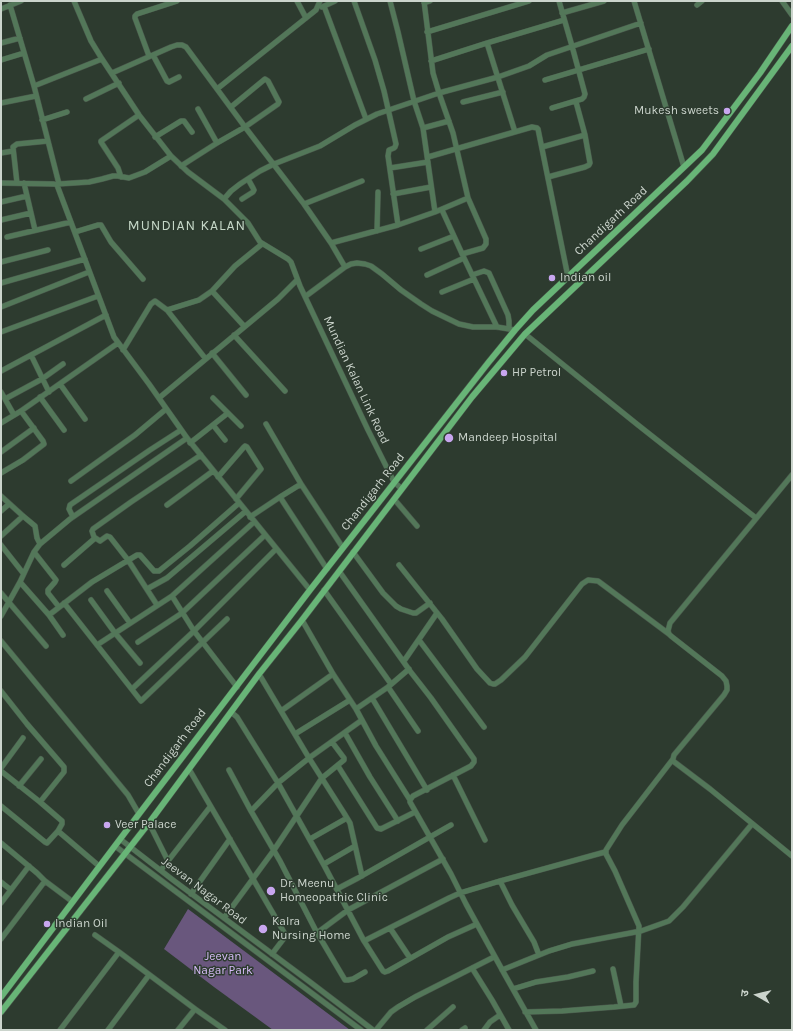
<!DOCTYPE html>
<meta charset="utf-8">
<style>
body{margin:0}
#map{position:relative;width:793px;height:1031px;overflow:hidden;background:#2d3b2f;font-family:Karla,"Noto Sans Devanagari",sans-serif}
canvas{display:block}
.frame{position:absolute;inset:0;border:2px solid #cbd4cc;pointer-events:none}
.north{position:absolute;left:737px;top:975px;width:40px;height:40px;-webkit-text-stroke:3px #2d3b2f;paint-order:stroke;rotate:278deg;font-size:11px;font-weight:700;line-height:16px;text-align:center;color:#cbd4cc}
.north::after{content:'';display:block;margin:auto;width:14px;height:18px;background:#cbd4cc;clip-path:polygon(50% 0,100% 100%,50% 72%,0 100%)}
</style>
<div id="map">
<canvas width="793" height="1031"></canvas>
<div class="frame"></div>
<div class="north">उ</div>
</div>
<script>
const context = document.querySelector('canvas').getContext('2d');
context.lineJoin = 'round';
function fill(path, color) {
  context.fillStyle = color;
  context.fill(path, 'evenodd');
}
function poly(rows) {
  const path = new Path2D();
  for (const r of rows) {
    path.moveTo(r[0], r[1]);
    for (let i = 2; i < r.length; i += 2) path.lineTo(r[i], r[i + 1]);
  }
  return path;
}
function trace(path, color, width, dash) {
  context.strokeStyle = color;
  context.lineWidth = width;
  context.lineCap = dash ? 'butt' : 'round';
  context.setLineDash(dash || []);
  context.stroke(path);
}
function label(font, color, halo, rows, align = 'center') {
  context.font = font + ' Karla,sans-serif';
  context.lineWidth = 3;
  context.setLineDash([]);
  context.textBaseline = 'middle';
  context.strokeStyle = halo;
  context.fillStyle = color;
  for (const [text, x, y, turn = 0] of rows) {
    context.save();
    context.translate(x, y);
    context.rotate((+turn || 0) * Math.PI / 180);
    context.textAlign = isNaN(turn) ? turn : align;
    if (halo) context.strokeText(text, 0, 0);
    context.fillText(text, 0, 0);
    context.restore();
  }
}
fill(poly([
 [188,909,350,1030,273,1030,214,987,164,949]
]), '#69577d');
const minor = poly([
 [74,1,91,41,102,59,139,115,171,156,188,172,224,199,248,223,260,242,288,259,291,262,300,286,368,430,394,482,402,489],
 [297,1,306,18],
 [354,1,375,60,384,91,396,144,395,147,394,148,389,150,388,156,398,225],
 [390,1,398,32,414,101,423,128,435,212],
 [424,1,433,73,439,93,453,133,468,198,486,239,486,244,483,248,462,254],
 [634,1,684,167],
 [782,1,792,15],
 [424,3,430,1],
 [10,5,34,86],
 [697,5,702,1],
 [324,6,366,119],
 [322,7,335,1],
 [1,9,21,1],
 [562,13,604,1],
 [427,32,529,1],
 [1,43,20,38],
 [487,43,564,20],
 [153,55,167,81,169,82,179,77],
 [149,56,135,18,135,16,137,14,177,1],
 [1,60,24,53],
 [431,61,487,43,515,132],
 [112,73,171,47,177,45,182,45,186,47,245,127,304,204,331,243,345,267,306,296],
 [545,80,649,49],
 [217,89,316,10,320,1],
 [86,99,119,83],
 [463,102,503,92],
 [1,103,36,96],
 [552,108,582,99,584,97,585,94,572,46,559,1],
 [198,109,217,143],
 [42,120,67,112],
 [423,128,449,121],
 [155,137,181,121,184,121,192,132],
 [542,147,585,135],
 [1,153,13,151],
 [428,157,532,127,537,128,538,129,568,277],
 [181,166,217,143,245,127,278,104,279,102,268,81,265,79,231,107],
 [390,168,428,162],
 [121,177,118,168,101,142,101,141,139,115],
 [548,177,585,167,589,165,590,163,585,135,576,102],
 [1,183,54,184,57,185,114,337,149,384,187,438,310,590],
 [17,183,13,147,17,144,48,141],
 [24,183,35,230],
 [58,184,89,182,102,179,113,176,118,176,129,178,145,172,171,156],
 [59,184,34,86,102,59],
 [393,194,431,187],
 [224,199,231,191,240,184,260,171,274,164,320,146,355,125,377,114,439,93,498,77,529,66,547,55,641,23],
 [242,199,253,192,254,190,253,188,248,179],
 [1,202,27,196],
 [304,204,362,181],
 [442,210,464,258,497,327],
 [1,220,31,213],
 [377,231,378,192],
 [75,232,98,225,101,225,111,242,143,279],
 [7,237,71,222],
 [331,243,398,225,435,212,468,198],
 [421,249,454,236],
 [1,262,48,250],
 [345,267,351,264,357,263,365,264,371,266,382,274,401,290,421,304,432,311,459,324,473,327,497,327,515,330],
 [427,275,464,258],
 [472,275,484,271,489,273,508,315,509,321,509,328],
 [1,283,85,259],
 [212,291,244,326],
 [442,292,474,279],
 [1,307,89,272],
 [167,310,199,300,212,291,235,266,262,244],
 [1,332,98,296],
 [525,334,638,425,756,518],
 [234,335,285,391],
 [123,350,151,304,155,301,167,310,205,358],
 [212,353,246,395],
 [31,355,49,392],
 [1,371,106,315],
 [60,384,85,419],
 [1,392,14,415],
 [40,397,64,430],
 [159,398,278,299,297,280],
 [213,398,241,426],
 [5,399,42,379,63,364],
 [1,423,21,411,118,343],
 [266,424,301,484,343,548],
 [213,425,225,440],
 [190,443,228,413],
 [1,452,34,428],
 [1,473,23,460,44,444,43,441,21,411],
 [792,475,670,623,668,631,669,634,671,636,722,676,726,681,727,686,727,690,724,695,674,755,673,759,673,761,710,789,792,856],
 [218,477,244,447,245,446,247,447,261,469,236,499],
 [71,481,135,435,166,409],
 [1,496,23,516,35,526,37,538,40,544],
 [280,497,327,569],
 [394,499,417,526],
 [167,505,213,471],
 [1,511,9,504],
 [73,517,69,509,70,505,150,450,181,430],
 [250,517,280,497,301,484],
 [1,536,23,516],
 [94,537,100,541,107,536,110,537,128,560,157,605],
 [1,545,23,573],
 [34,552,56,580,55,582,48,590,48,593,59,607],
 [353,552,383,593,396,606,401,609,413,613,416,613,430,603],
 [64,565,94,539,94,537,92,531,93,529,131,502,201,455],
 [399,565,442,619,477,669,490,683,493,684,495,684,501,680,525,657,582,584,588,580,598,581,669,634],
 [339,571,410,671,431,698,474,759,474,762,471,766,413,796,410,800,410,802,451,874,466,904,505,975,536,1030],
 [20,582,49,615,92,582,137,555,140,555,154,571,159,571,190,546,239,503],
 [147,589,167,578,246,511],
 [324,590,391,684],
 [107,591,130,623],
 [1,593,46,646],
 [172,596,194,631,237,687],
 [91,600,115,633,140,663],
 [64,603,141,701,227,619],
 [49,615,63,635],
 [1,616,20,582,34,552,40,544,70,519,187,438],
 [302,620,333,674,356,709,376,746,410,800],
 [419,640,484,727],
 [1,641,128,795,139,814],
 [138,642,182,613,265,535],
 [97,645,172,596,254,522],
 [404,661,437,613],
 [259,674,309,758,344,813,350,823,362,876],
 [388,687,418,731],
 [132,689,194,631,276,549],
 [1,691,27,724,64,767,64,772,40,802,62,821,62,824,58,831],
 [372,698,427,790],
 [356,709,388,687,409,669],
 [281,711,333,674],
 [231,712,237,717,278,783,325,867,364,941,383,971,385,972,388,971,448,937,477,924],
 [345,733,370,777,398,821],
 [295,734,350,700],
 [338,766,377,828,381,829,415,812],
 [1,768,23,738],
 [189,769,285,934,285,937,272,954],
 [229,770,251,811,280,861,316,931,345,980,348,980,353,979,365,972],
 [1,771,40,802],
 [453,775,485,840],
 [19,786,41,759],
 [1,806,45,842,47,843,58,831,99,866],
 [251,811,278,783,309,758,362,720],
 [149,823,168,861],
 [120,839,173,880,310,982,373,1030],
 [310,839,347,818],
 [1,843,37,873,45,881,73,902],
 [115,846,361,1030],
 [324,864,355,846],
 [161,870,210,807],
 [500,881,512,905,534,942,539,955],
 [1,882,11,890],
 [337,889,358,878,451,825],
 [191,894,230,839],
 [1,903,29,866],
 [224,918,274,850,322,778,344,760,344,758,332,742],
 [390,928,410,958],
 [317,933,348,910,443,859],
 [1,939,45,881],
 [364,941,449,898,460,893,500,881,605,852],
 [119,952,195,1009],
 [472,968,492,1000,509,1030],
 [613,969,621,1006],
 [502,970,549,951,572,944,641,931,669,921,683,907,752,824],
 [513,989,536,982,568,977,593,971],
 [525,1012,562,1011,614,1007,634,1005,636,1002,636,982,639,926,615,871,606,854,606,850,622,825,673,759],
 [60,1030,119,952,95,935],
 [108,1030,149,975],
 [178,1030,195,1009,225,1030],
 [376,1030,391,1012,398,1007,415,997,494,957],
 [427,1030,453,1007],
 [462,1030,465,1028],
 [484,1030,490,1022,500,1015]
]);
const major = poly([
 [1,997,139,814,310,590,488,363,515,330,533,310,702,150,760,73,792,26],
 [1,1012,149,823,259,674,302,620,472,397,525,334,687,181,713,154,792,46]
]);
trace(minor, '#49574b', 6);
trace(major, '#49574b', 7);
trace(minor, '#537759', 5);
trace(major, '#68b577', 6);
for (const [x, y, r, color] of [
 [727,111,4,"#c8a6ef"],
 [552,278,4,"#c8a6ef"],
 [504,373,4,"#c8a6ef"],
 [449,438,5,"#c8a6ef"],
 [107,825,4,"#c8a6ef"],
 [271,891,5,"#c8a6ef"],
 [47,924,4,"#c8a6ef"],
 [263,929,5,"#c8a6ef"]
]) {
  const dot = new Path2D();
  dot.arc(x, y, r, 0, 2 * Math.PI);
  context.fillStyle = color;
  context.fill(dot);
  trace(dot, '#2d3b2f', 1.5);
}
label('12px', '#cbd4cc', '#2d3b2f', [
 ["Mukesh sweets",719,111,"right"],
 ["Indian oil",560,278],
 ["HP Petrol",512,373],
 ["Mandeep Hospital",458,438],
 ["Veer Palace",115,825],
 ["Dr. Meenu",280,884],
 ["Homeopathic Clinic",280,898],
 ["Kalra",272,922],
 ["Nursing Home",272,936],
 ["Indian Oil",55,924]
], 'left');
label('12px', '#cbd4cc', '#2d3b2f', [
 ["Chandigarh Road",611,221,-43],
 ["Mundian Kalan Link Road",356,380,65],
 ["Chandigarh Road",373,492,-52],
 ["Chandigarh Road",175,748,-53],
 ["Jeevan Nagar Road",204,891,37]
]);
label('12px', '#d7bcf8', '#2d3b2f', [
 ["Jeevan",223,957],
 ["Nagar Park",223,971]
]);
context.letterSpacing = '1px';
label('14px', '#c5d7c7', '#2d3b2f', [
 ["MUNDIAN KALAN",187,226]
]);
context.letterSpacing = '0px';
</script>
